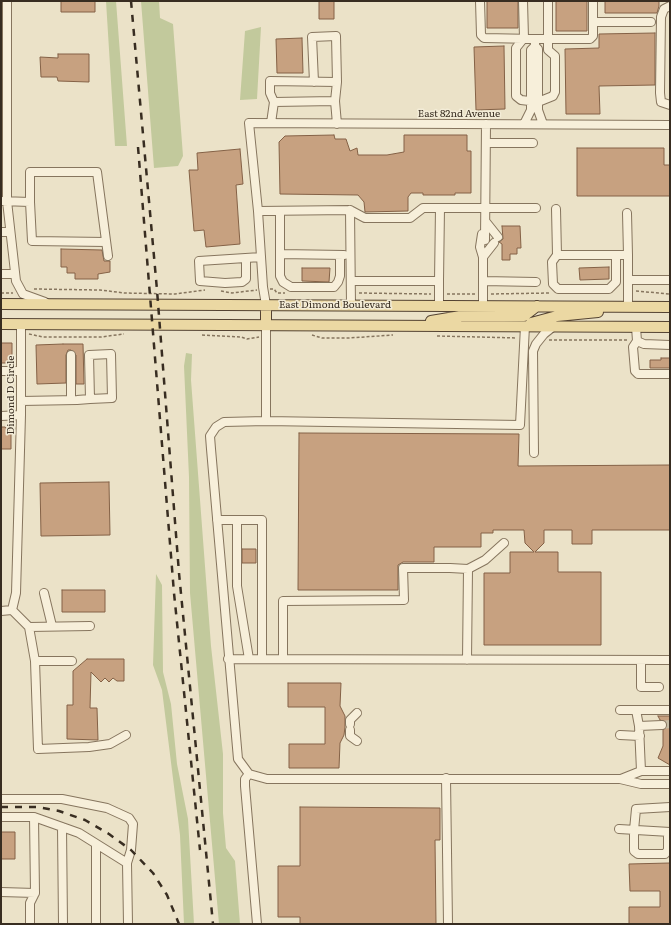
<!DOCTYPE html>
<style>
body{margin:0}
#map{position:relative;width:671px;height:925px;overflow:hidden;background:#ebe2c8;font-family:Literata,serif}
canvas{display:block}
.frame{position:absolute;inset:0;border:2px solid #382d21;pointer-events:none}
</style>
<div id="map">
<canvas width="671" height="925"></canvas>
<div class="frame"></div>
</div>
<script>
const context = document.querySelector('canvas').getContext('2d');
context.lineJoin = 'round';
function fill(path, color) {
  context.fillStyle = color;
  context.fill(path, 'evenodd');
}
function poly(rows) {
  const path = new Path2D();
  for (const r of rows) {
    path.moveTo(r[0], r[1]);
    for (let i = 2; i < r.length; i += 2) path.lineTo(r[i], r[i + 1]);
  }
  return path;
}
function trace(path, color, width, dash) {
  context.strokeStyle = color;
  context.lineWidth = width;
  context.lineCap = dash ? 'butt' : 'round';
  context.setLineDash(dash || []);
  context.stroke(path);
}
function label(font, color, halo, rows, align = 'center') {
  context.font = font + ' Literata,serif';
  context.lineWidth = 3;
  context.setLineDash([]);
  context.textBaseline = 'middle';
  context.strokeStyle = halo;
  context.fillStyle = color;
  for (const [text, x, y, turn = 0] of rows) {
    context.save();
    context.translate(x, y);
    context.rotate((+turn || 0) * Math.PI / 180);
    context.textAlign = isNaN(turn) ? turn : align;
    if (halo) context.strokeText(text, 0, 0);
    context.fillText(text, 0, 0);
    context.restore();
  }
}
fill(poly([
 [106,1,116,1,127,146,115,146],
 [141,1,159,1,160,18,173,24,183,156,178,166,154,168],
 [261,27,257,99,240,100,245,31],
 [186,353,192,354,191,380,211,646,223,754,223,813,226,848,235,861,240,924,219,924,190,593,189,477,184,366],
 [156,574,162,585,163,672,171,704,177,764,188,819,194,924,184,924,180,835,162,690,153,665]
]), '#c2c99c');
const building = poly([
 [61,1,95,1,95,12,61,12,61,1],
 [319,1,334,1,334,19,319,19,319,1],
 [487,1,518,1,518,28,487,28,487,1],
 [556,1,587,1,587,31,556,31,556,1],
 [605,1,659,1,659,6,657,13,605,13,605,1],
 [655,33,655,85,599,86,600,114,566,114,565,49,599,48,599,34,655,33],
 [302,38,303,73,277,73,276,39,302,38],
 [504,46,505,109,476,110,474,47,504,46],
 [58,54,89,54,89,82,58,81,57,77,41,77,40,57,58,58,58,54],
 [334,135,335,139,346,139,350,151,357,148,358,155,387,155,404,152,404,135,467,135,467,151,471,151,471,193,455,193,455,195,423,195,423,193,411,193,408,197,408,211,365,212,364,202,358,195,280,194,279,142,285,136,334,135],
 [577,148,664,148,664,165,670,165,670,196,577,196,577,148],
 [240,149,243,184,236,185,240,244,206,247,204,230,194,231,189,170,198,170,197,153,240,149],
 [502,226,520,226,521,248,517,248,517,254,510,254,510,260,502,260,502,244,499,242,503,239,502,226],
 [61,249,102,250,104,261,110,261,110,272,98,274,98,279,75,279,75,273,67,273,67,267,61,267,61,249],
 [609,267,609,279,580,280,579,268,609,267],
 [302,268,330,268,329,282,302,281,302,268],
 [1,343,12,343,12,363,1,363,1,343],
 [63,344,83,344,84,384,76,384,76,355,71,350,68,350,66,355,66,383,37,384,36,345,63,344],
 [661,358,670,358,670,368,650,368,650,360,661,360,661,358],
 [1,427,5,427,11,432,11,449,1,449,1,427],
 [299,433,519,434,518,466,670,465,670,530,592,530,592,544,572,544,572,530,544,530,544,543,535,552,558,552,558,572,601,572,601,645,484,645,484,573,510,573,510,552,534,552,525,543,524,530,493,530,493,533,481,533,481,547,434,547,434,562,403,562,398,565,398,590,298,590,299,433],
 [109,482,110,535,41,536,40,483,109,482],
 [242,549,256,549,256,563,242,563,242,549],
 [62,590,105,590,105,612,62,612,62,590],
 [87,659,124,659,124,681,117,681,113,678,109,682,105,678,101,682,91,672,90,708,97,708,98,740,67,739,67,705,73,705,73,671,87,659],
 [288,683,341,683,340,706,345,716,345,727,344,735,340,743,339,768,289,768,289,744,325,744,325,707,288,707,288,683],
 [658,716,670,716,670,765,658,758,663,746,663,730,667,725,666,722,660,720,658,716],
 [300,807,440,808,440,840,435,840,436,924,300,924,300,917,278,917,278,866,300,866,300,807],
 [1,832,15,832,15,859,1,859,1,832],
 [670,863,670,924,629,924,629,907,660,907,660,891,630,891,629,864,670,863]
]);
fill(building, '#c7a180');
trace(building, '#846146', 1);
trace(poly([
 [662,725,670,724]
]), '#c7bea7', 8, [8, 4]);
const minor = poly([
 [7,1,7,201,16,281,23,294,45,302],
 [480,1,481,35,484,38,535,39,535,46,531,50,531,110,524,124],
 [523,1,524,38,516,48,516,96,521,100,538,102,553,96,555,92,555,56,548,50,548,39,590,39,593,36,593,22],
 [593,1,593,22,651,22],
 [670,6,664,9,661,17,660,93,661,102,670,105],
 [535,39,548,39,548,1],
 [535,46,538,49,538,110,543,124],
 [314,82,312,37,336,36,337,82],
 [274,102,335,101,337,124],
 [271,123,274,102,270,93,270,81,337,82,335,101],
 [486,143,533,143],
 [1,201,30,202,30,172,97,172,108,256],
 [30,202,32,241,106,242],
 [556,209,557,255,628,255,628,280],
 [350,210,365,218,410,218,423,208,536,208],
 [258,211,350,210,351,305],
 [280,211,280,254,344,255],
 [627,213,628,255],
 [486,222,498,237],
 [1,232,10,232],
 [482,234,480,247,483,257],
 [485,240,486,124],
 [280,254,280,276,283,282,291,287,334,287,338,282,340,276,340,255],
 [557,255,552,262,553,284,558,289,609,289,616,282,616,255],
 [246,258,246,279,242,282,225,283,200,281,199,261,261,257],
 [1,274,15,274],
 [351,281,439,281,439,306],
 [439,281,440,208],
 [483,281,483,257,494,243],
 [266,305,263,287,258,211,249,123,670,125],
 [483,306,483,281,536,282],
 [628,306,628,280,670,280],
 [525,326,520,425,266,421,224,422,216,427,210,436,211,449,238,759,249,774,267,779,620,779,641,784,670,784],
 [636,327,637,341,644,344,670,345],
 [637,341,633,347,635,371,638,374,670,374],
 [71,355,71,400],
 [1,371,21,371],
 [21,401,77,400,90,399,112,398,111,354,89,355,90,399],
 [1,416,21,415],
 [266,421,266,325],
 [534,453,533,351,536,344,544,334,554,326],
 [217,520,262,520,262,659],
 [237,520,237,586,249,659],
 [468,569,485,560,504,543],
 [44,593,52,626],
 [12,610,16,593,21,415,21,324],
 [12,610,29,627,35,661,38,749,89,747,110,744,126,735],
 [1,611,12,610],
 [29,627,90,626],
 [228,659,670,660],
 [283,659,283,601,404,600,403,568,450,568,468,569,467,660],
 [641,660,641,687,659,687],
 [35,661,72,661],
 [620,710,670,710],
 [636,710,639,726,641,771],
 [350,724,350,720,357,713],
 [639,726,662,725],
 [350,730,350,736,357,741],
 [620,735,640,736],
 [249,774,245,779,245,786,257,924],
 [446,778,448,924],
 [621,779,641,771,670,771],
 [1,799,62,799,107,808,129,818,133,824,131,850,127,863],
 [1,817,34,817,79,833,127,863,128,924],
 [62,827,63,924],
 [619,829,670,832],
 [668,832,668,850,665,854,638,854,634,851,634,830,636,809,670,807],
 [96,844,96,924],
 [1,892,35,893],
 [30,924,30,903,35,893,34,817]
]);
const major = poly([
 [1,304,670,307],
 [431,321,461,316,524,316,537,306],
 [531,323,557,316,598,312],
 [1,324,670,327],
 [266,325,266,305]
]);
trace(minor, '#86755e', 10);
trace(major, '#544332', 12);
trace(poly([
 [34,289,100,290,124,293,175,294,205,290],
 [270,289,274,289,277,293,285,293],
 [221,291,232,293,257,290],
 [636,291,670,294],
 [1,293,13,293],
 [359,293,431,294],
 [447,294,475,294],
 [491,294,551,293],
 [29,334,43,337,101,337,124,334],
 [202,335,241,337,247,339,259,337],
 [312,335,322,338,349,338,393,335],
 [437,336,517,338],
 [549,340,627,340]
]), '#86755e', 1.5, [3, 2]);
trace(minor, '#f7efda', 8);
trace(major, '#ebd8a3', 10);
trace(poly([
 [131,1,157,290,179,573,213,924],
 [138,147,174,593,200,850],
 [1,807,37,807,59,811,85,820,109,834,131,850,153,873,167,895,179,924]
]), '#382d21', 2.5, [7, 7]);
label('10px', '#382d21', '#f3ecd7', [
 ["East 82nd Avenue",459,114],
 ["East Dimond Boulevard",335,305],
 ["Dimond D Circle",11,395,-90]
]);
</script>
